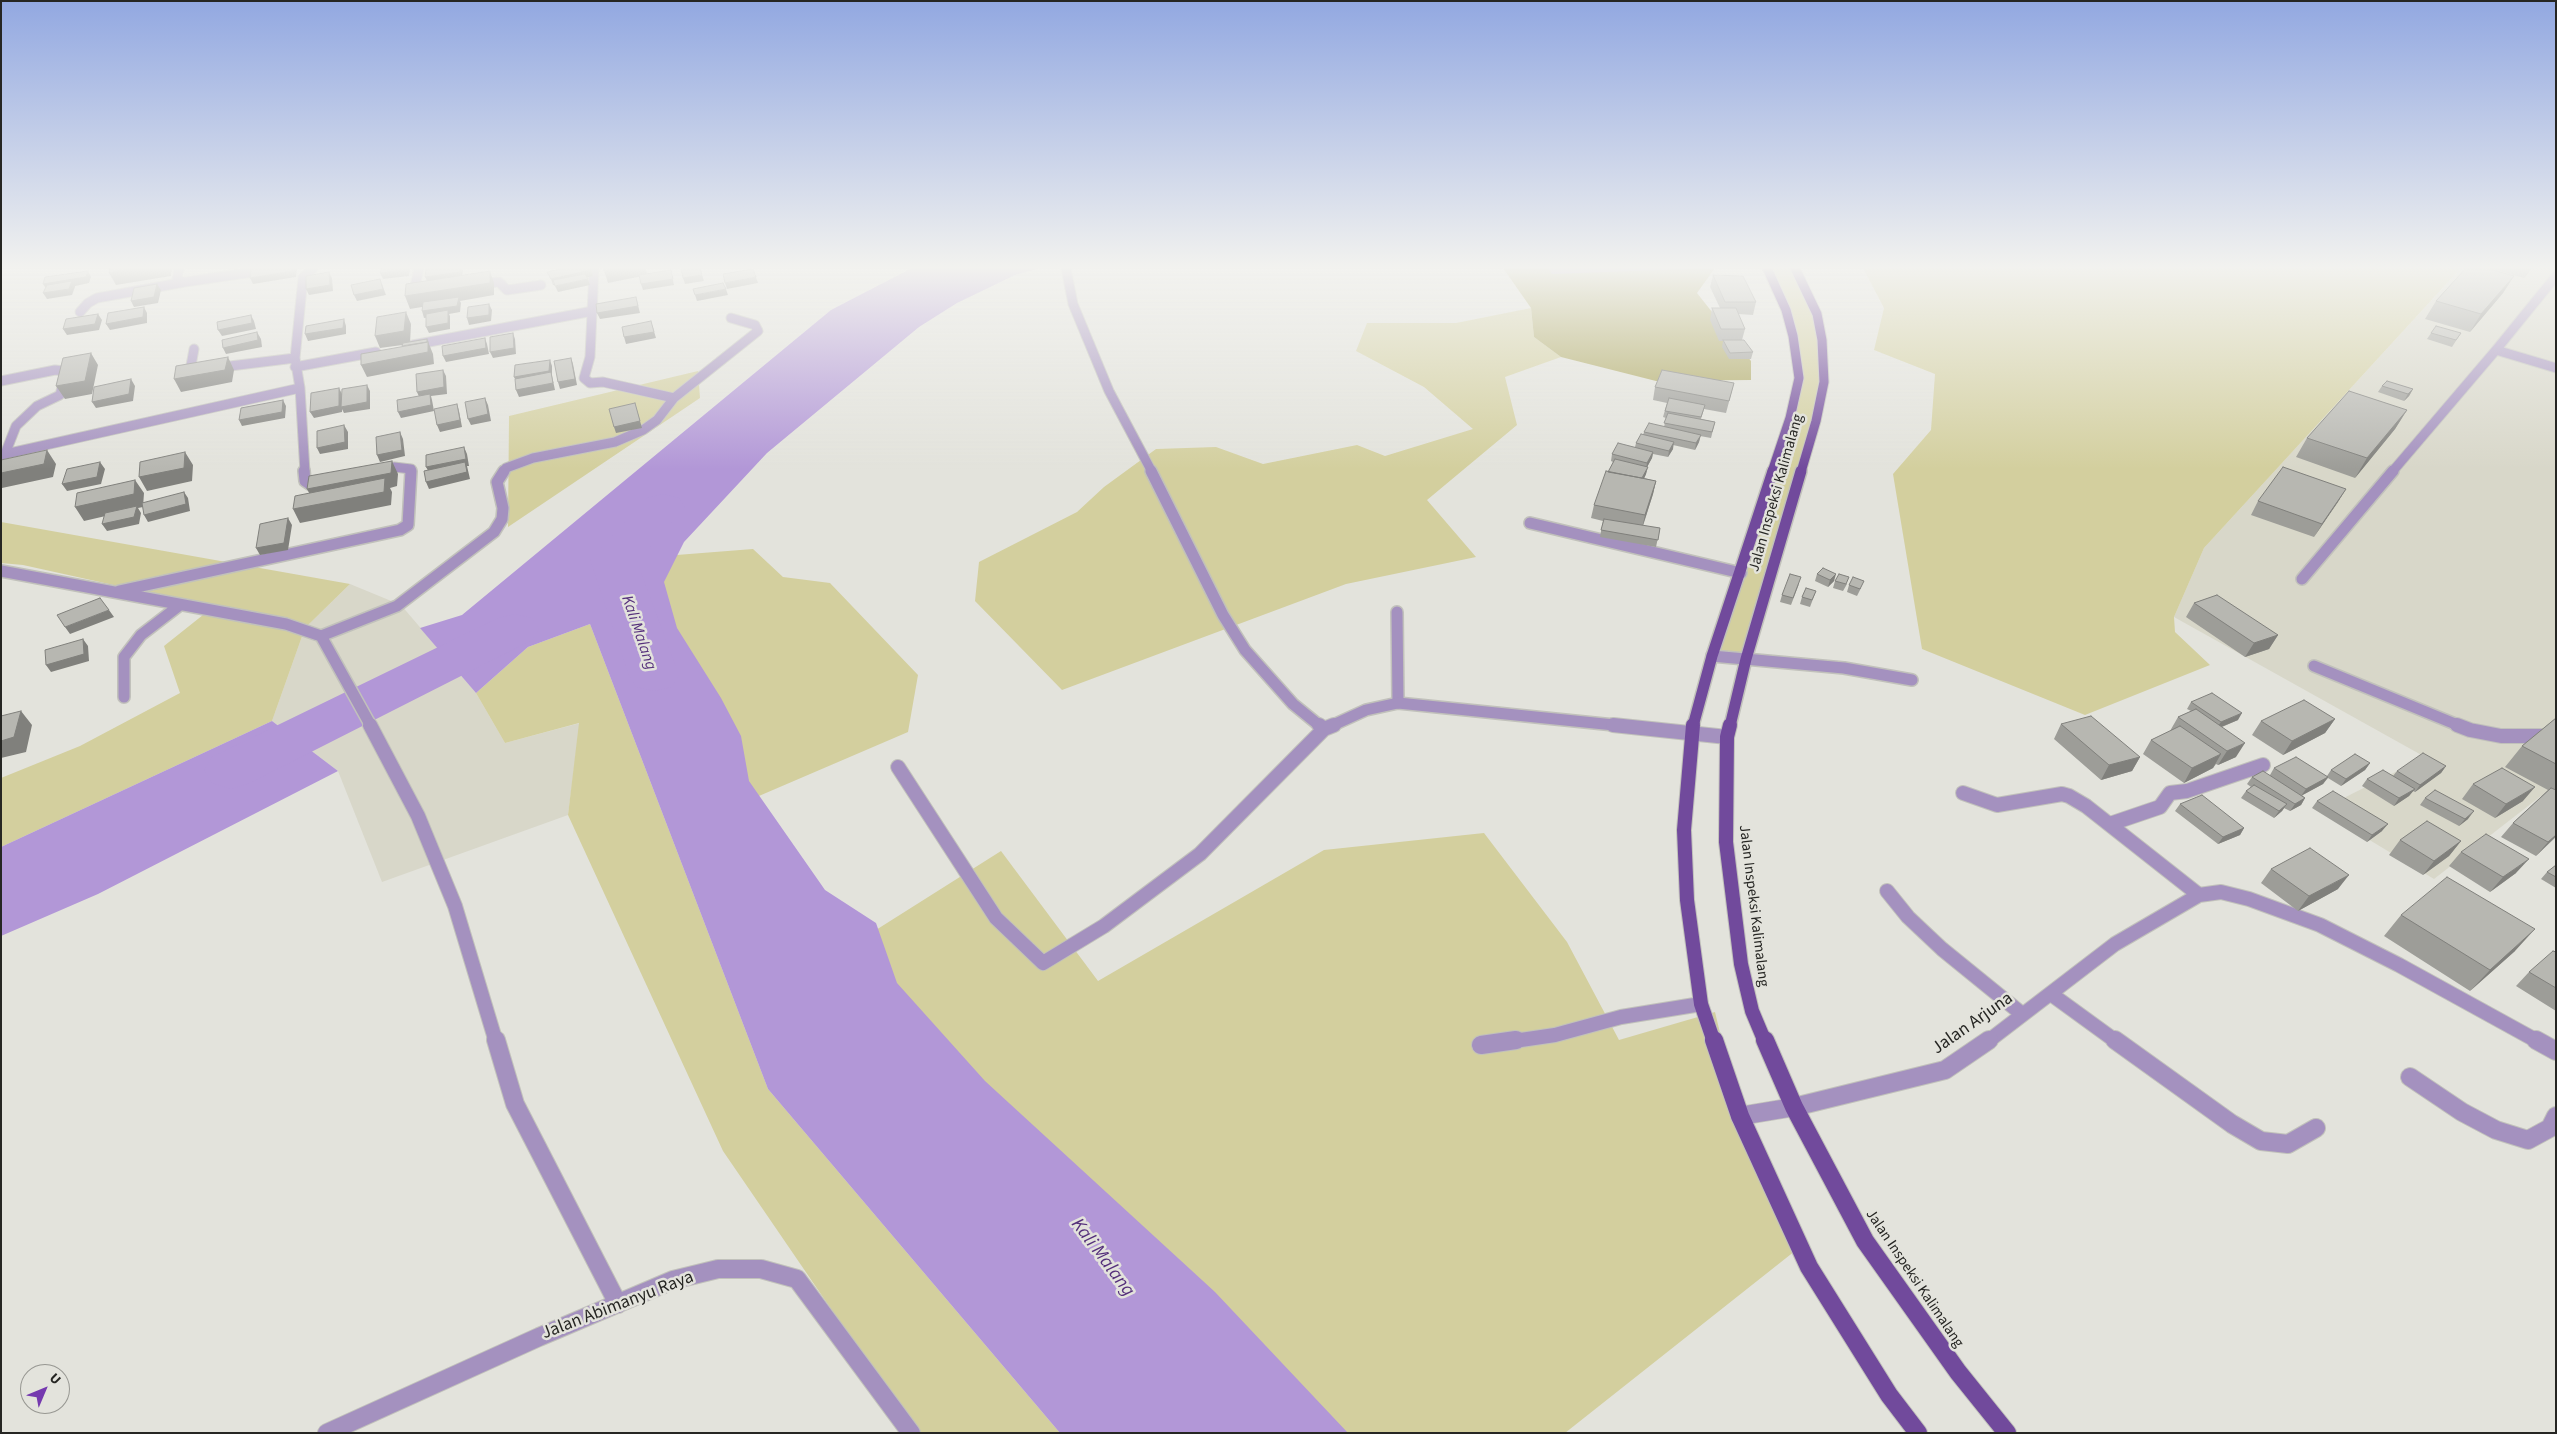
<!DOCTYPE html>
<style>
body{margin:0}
#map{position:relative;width:2557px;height:1434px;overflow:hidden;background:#e3e3dc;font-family:"Source Sans 3",sans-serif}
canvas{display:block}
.frame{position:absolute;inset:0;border:2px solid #262623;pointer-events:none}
.north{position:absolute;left:20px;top:1364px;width:50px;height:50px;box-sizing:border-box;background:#e3e3dc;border:1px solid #979792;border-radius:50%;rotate:45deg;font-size:14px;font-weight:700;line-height:20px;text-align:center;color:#262623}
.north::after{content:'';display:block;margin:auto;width:18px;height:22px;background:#7539af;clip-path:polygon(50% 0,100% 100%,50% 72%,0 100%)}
</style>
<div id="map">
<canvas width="2557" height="1434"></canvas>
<div class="frame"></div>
<div class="north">U</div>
</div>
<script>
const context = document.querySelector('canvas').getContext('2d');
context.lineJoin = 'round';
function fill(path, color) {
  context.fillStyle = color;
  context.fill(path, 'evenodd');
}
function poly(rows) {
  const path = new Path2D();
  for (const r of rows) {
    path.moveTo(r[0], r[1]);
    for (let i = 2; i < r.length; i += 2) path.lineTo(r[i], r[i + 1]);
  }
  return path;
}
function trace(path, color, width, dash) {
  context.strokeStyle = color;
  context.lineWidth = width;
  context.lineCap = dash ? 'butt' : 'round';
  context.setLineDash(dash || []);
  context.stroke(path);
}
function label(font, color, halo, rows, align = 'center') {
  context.font = font + ' "Source Sans 3",sans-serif';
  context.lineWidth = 5;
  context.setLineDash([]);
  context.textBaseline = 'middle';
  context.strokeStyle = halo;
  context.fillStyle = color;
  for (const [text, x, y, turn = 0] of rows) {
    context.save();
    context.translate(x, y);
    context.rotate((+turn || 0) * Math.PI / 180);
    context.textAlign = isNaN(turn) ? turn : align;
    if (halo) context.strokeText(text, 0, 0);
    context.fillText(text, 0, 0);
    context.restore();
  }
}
fill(poly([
 [2461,268,2556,268,2556,802,2541,796,2434,879,2320,810,2425,757,2174,617,2204,548],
 [350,584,401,605,476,693,505,743,580,723,568,815,382,882,338,771,272,721,305,628]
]), '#d8d7c9');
fill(poly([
 [1768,268,1796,268,1817,314,1824,382,1746,659,1712,656,1797,391,1793,336],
 [1863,268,2461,268,2204,548,2174,617,2175,632,2210,665,2085,715,1922,649,1893,474,1931,430,1935,374,1874,350,1884,308],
 [1531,308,1534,337,1561,357,1505,377,1517,425,1427,500,1476,557,1346,584,1062,690,975,601,979,562,1077,512,1104,487,1156,449,1216,447,1263,464,1357,445,1385,456,1473,429,1424,387,1356,351,1367,323,1456,323],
 [698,371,700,398,508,527,509,416],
 [1,522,350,584,305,628,272,721,1,847,1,778,80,746,180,693,164,646,213,607,23,565,1,563],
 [753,549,783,577,830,583,918,675,908,732,703,820,613,560],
 [590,624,768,1089,1060,1433,916,1433,723,1151,568,815,579,723,505,743,476,693,528,647],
 [1484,833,1567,942,1619,1040,1715,1012,1740,1116,1800,1247,1565,1433,1235,1433,830,959,1001,851,1098,981,1324,850]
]), '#d3cf9e');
fill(poly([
 [1503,268,1715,268,1697,293,1751,361,1751,380,1656,381,1561,357,1534,337,1531,308]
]), '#aca65d');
fill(poly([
 [912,268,1040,268,1015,275,957,303,919,327,767,453,684,542,664,582,677,628,721,698,741,736,749,781,825,890,876,923,897,983,985,1081,1215,1292,1348,1433,1060,1433,768,1089,590,624,528,647,476,693,420,628,462,615,831,310],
 [1548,268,1715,268,1552,274],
 [272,721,338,771,98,894,1,936,1,847]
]), '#b297d7');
fill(poly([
 [939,268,980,268,975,275,924,309,911,312,898,309,893,301,898,293,939,268],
 [663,494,679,498,685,507,637,562,679,675,672,687,654,691,636,687,629,675,590,560,647,498,663,494],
 [515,614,532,618,539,629,532,640,250,783,231,789,212,783,204,770,212,757,498,618,515,614]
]), '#b297d7');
const laneFar2 = poly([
 [2496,350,2556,276],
 [2392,472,2496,350,2556,368]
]);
const laneFar1 = poly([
 [1530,523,1741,573],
 [2302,579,2393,471],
 [1397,612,1398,703],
 [2314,666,2460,726]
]);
const lane = poly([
 [2457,725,2470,730,2501,736,2556,736]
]);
const streetFar3 = poly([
 [179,268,177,280,185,282,281,268],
 [419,268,414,291,420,293],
 [594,268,590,357,584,378,590,383,603,382,674,398],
 [1066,268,1073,304,1109,391,1152,472],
 [477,284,499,282,507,290,541,285],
 [80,312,88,303,97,298,185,282],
 [413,345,593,311],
 [194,349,190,371,295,358],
 [295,367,376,352],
 [1,381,55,370,66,371,60,395,37,406,16,426,5,454],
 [300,388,305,472],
 [1,455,300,388,295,358,303,278,313,268],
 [380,471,394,467,411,469,411,472],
 [503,472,506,468,533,458,615,442,643,430,657,420,674,398,758,331,755,325,731,318]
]);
const streetFar2 = poly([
 [304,471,305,481,311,485,324,485],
 [1151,471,1223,615,1245,650,1293,704,1320,726],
 [1,571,286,624,321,636,371,726],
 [119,591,400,530,408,525,411,471],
 [321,636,397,606,494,532,502,519,503,508,497,482,504,471],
 [1712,656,1844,668,1912,680],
 [124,697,124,657,141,635,180,605],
 [1331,726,1366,710,1398,703,1624,726]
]);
const streetFar1 = poly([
 [370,725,418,816,455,906,496,1042],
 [1319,725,1324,729],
 [1613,725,1727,737],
 [898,767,996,918,1043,963,1104,926,1200,854,1324,729,1334,725],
 [1963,793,1997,805,2062,794,2069,796,2086,806,2199,895],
 [2110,824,2160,807,2170,793,2187,791,2263,765],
 [1887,891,1908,917,1942,949,2022,1014],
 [2051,994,2117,1042],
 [1507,1042,1555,1035,1621,1017,1701,1004],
 [1987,1042,2115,944,2199,895,2221,892,2249,899,2320,925,2399,965,2539,1042]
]);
const street = poly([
 [496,1040,515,1104,618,1304],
 [2115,1040,2232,1124,2261,1141,2288,1144,2316,1128],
 [2536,1040,2556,1051],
 [1481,1045,1516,1040],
 [2410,1077,2462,1112,2496,1130,2528,1140,2550,1128,2556,1116],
 [1740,1116,1794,1107,1945,1070,1989,1040],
 [327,1433,539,1337,673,1280,718,1269,761,1269,797,1279,911,1433]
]);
const primaryFar3 = poly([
 [1767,268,1786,310,1793,336,1799,378,1790,418,1772,472],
 [1795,268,1817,314,1822,340,1824,382,1816,421,1801,472]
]);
const primaryFar2 = poly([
 [1693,726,1712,656,1773,471],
 [1730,726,1746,659,1801,471]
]);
const primaryFar1 = poly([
 [1693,725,1684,830,1687,900,1701,1004,1714,1042],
 [1730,725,1727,737,1726,842,1741,964,1752,1011,1765,1042]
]);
const primary = poly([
 [1714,1040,1740,1116,1809,1267,1889,1395,1918,1433],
 [1765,1040,1794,1107,1865,1241,1958,1372,2007,1433]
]);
trace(laneFar2, '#c1c1bb', 11);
trace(laneFar1, '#c1c1bb', 14);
trace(lane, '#c1c1bb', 16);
trace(streetFar3, '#c1c1bb', 11);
trace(streetFar2, '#c1c1bb', 14);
trace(streetFar1, '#c1c1bb', 16);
trace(street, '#c1c1bb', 20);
trace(primaryFar3, '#c1c1bb', 11);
trace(primaryFar2, '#c1c1bb', 14);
trace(primaryFar1, '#c1c1bb', 16);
trace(primary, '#c1c1bb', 20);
trace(laneFar2, '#a491bf', 9);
trace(laneFar1, '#a491bf', 11);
trace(lane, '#a491bf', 14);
trace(streetFar3, '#a491bf', 9);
trace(streetFar2, '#a491bf', 11);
trace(streetFar1, '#a491bf', 14);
trace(street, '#a491bf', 18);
trace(primaryFar3, '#714a9c', 9);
trace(primaryFar2, '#714a9c', 11);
trace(primaryFar1, '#714a9c', 14);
trace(primary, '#714a9c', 18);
fill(poly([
 [2489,268,2532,268,2524,278],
 [1713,275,1756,302,1753,315,1738,314,1745,329,1742,340,1753,352,1751,359,1729,359,1722,347,1723,341,1719,341,1710,320,1712,308,1720,308,1710,287],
 [2514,276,2503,293,2470,332,2425,319,2436,301],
 [2431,333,2461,333,2452,347,2427,339],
 [1734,383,1726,413,1704,409,1701,419,1715,422,1711,438,1700,436,1699,442,1695,450,1673,445,1673,449,1668,457,1653,454,1652,458,1647,467,1646,474,1644,478,1656,481,1653,494,1643,526,1660,528,1656,547,1600,537,1603,521,1591,518,1594,505,1613,462,1611,461,1612,454,1635,447,1636,443,1643,435,1644,432,1664,427,1666,418,1663,417,1667,403,1653,400,1655,387],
 [2382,386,2413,389,2409,396,2404,401,2378,392],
 [2407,410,2395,429,2355,478,2296,457,2307,438],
 [2346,489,2314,537,2251,515,2258,501],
 [1817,574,1834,581,1828,587,1815,581],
 [1835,581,1847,584,1843,591,1833,588],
 [1799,584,1791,605,1780,602,1782,595],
 [1849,585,1861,588,1857,596,1847,592],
 [1816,591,1810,607,1800,604,1802,597],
 [2194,603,2278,635,2269,649,2245,657,2186,617],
 [2191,702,2238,720,2222,727,2236,757,2218,765,2216,764,2213,768,2184,783,2143,754,2151,740,2170,731,2178,717,2191,711,2187,709],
 [2556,718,2556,837,2536,856,2501,837,2513,823,2548,790,2505,767,2522,746],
 [2335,719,2325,733,2283,755,2252,735,2261,721],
 [2061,724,2140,757,2132,771,2101,780,2054,739],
 [2370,763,2365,770,2341,786,2328,778,2323,784,2302,795,2305,798,2301,805,2290,811,2284,808,2282,811,2274,818,2241,798,2246,791,2251,787,2247,784,2252,777,2270,775,2274,768,2327,776,2331,770],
 [2446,766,2441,773,2415,792,2413,791,2409,796,2394,806,2362,786,2367,779,2393,776,2397,771],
 [2473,784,2523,801,2495,818,2462,799],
 [2425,798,2468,819,2459,826,2420,805],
 [2317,801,2382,831,2367,842,2312,808],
 [2180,804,2244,828,2240,835,2218,844,2175,811],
 [2400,840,2461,841,2449,856,2423,875,2389,855],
 [2461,852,2516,873,2490,892,2449,866],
 [2556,865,2556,888,2541,879,2547,872],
 [2271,869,2338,889,2298,911,2261,883],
 [2401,915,2515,951,2470,991,2384,936],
 [2556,952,2556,1011,2516,986,2529,972]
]), '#9d9d98');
fill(poly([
 [115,268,172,268,171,276,116,285,109,273],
 [293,268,297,268,296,277,253,284,250,278],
 [406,268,410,268,409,276,383,279,380,273],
 [460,268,462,268,463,270,462,278,428,283,425,277],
 [619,268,645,268,648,275,608,283,604,271],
 [700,268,704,281,685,284,683,278],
 [2530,268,2532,268,2524,278],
 [591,270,593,276,555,285,553,280,554,285,553,285,551,279],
 [671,270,674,285,643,290,641,284],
 [88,271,91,277,89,283,75,286,75,287,72,295,47,299,43,293,47,290,43,284],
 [490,271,494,283,494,295,460,301,461,303,460,312,449,314,450,316,450,329,429,333,426,327,448,314,424,318,422,311,458,301,410,309,405,296],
 [329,272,332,278,333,291,309,295,306,289],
 [2514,276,2503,293,2470,332,2481,314],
 [756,277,758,283,727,289,725,283],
 [380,279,386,295,357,301,354,295],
 [588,279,590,285,558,292,555,286],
 [157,284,161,290,158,303,134,307,131,301],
 [726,289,728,295,697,301,695,295],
 [636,297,640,313,600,319,597,313],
 [489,304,492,310,491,321,469,325,467,318],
 [144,307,147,313,147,323,110,330,106,324],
 [406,312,411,324,410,344,380,348,375,336],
 [98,314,102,320,99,330,67,335,63,329],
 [251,315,254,321,256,329,222,336,218,330],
 [344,319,346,326,346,334,308,341,305,334],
 [651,321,656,338,626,344,624,337],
 [257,332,261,339,262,347,226,354,223,348],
 [513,333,515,339,516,354,493,358,490,352],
 [485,338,487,344,489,354,446,362,443,356],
 [427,339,433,354,434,364,367,377,361,365],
 [91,353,98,365,92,394,65,399,56,386],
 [228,357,234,370,232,382,181,392,174,379],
 [571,358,573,364,577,385,560,389,558,382],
 [550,360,552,366,552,376,555,390,519,397,516,390,517,383,514,377],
 [443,370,446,376,447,394,431,396,432,400,434,411,401,418,398,412,420,399,417,392],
 [131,379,135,386,133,401,96,408,92,402],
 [367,385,370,391,370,409,344,413,342,409,342,412,314,418,310,412,339,388,342,394],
 [2413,389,2409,396,2404,401,2408,394],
 [485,398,488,405,491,421,471,425,468,419],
 [283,400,286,406,285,418,242,426,239,420],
 [635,403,642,428,616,433,614,427],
 [457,404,459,411,462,427,440,432,437,425],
 [2407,410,2395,429,2355,478,2367,458],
 [344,425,348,432,348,449,320,454,317,448],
 [400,432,403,439,405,456,380,462,377,455],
 [1701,435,1699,442,1695,450,1696,443],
 [1674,442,1673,449,1668,457,1669,451],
 [464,447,467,454,469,466,467,466,470,479,429,489,426,482,430,474,426,467],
 [47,450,56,464,53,477,2,488,1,486,1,473],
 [185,452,193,465,192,481,147,491,139,477],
 [1653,452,1652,458,1646,469,1647,463],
 [392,461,398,474,397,486,390,488,392,492,391,505,300,523,293,509,314,502,307,489],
 [100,462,105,469,101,484,67,491,62,484],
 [1648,467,1646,474,1640,488,1641,481],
 [135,480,144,493,143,507,138,508,141,513,139,524,107,531,102,524,136,509,84,521,75,507],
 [1656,481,1653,494,1642,528,1645,515],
 [2346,489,2338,502,2314,537,2322,524],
 [184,492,188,498,190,511,148,522,144,515],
 [288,518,292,525,288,550,260,555,256,548],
 [1836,574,1834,581,1828,587,1830,580],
 [109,610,114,617,70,634,65,627],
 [2278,635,2269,649,2245,657,2254,643],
 [83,639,88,646,89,661,51,672,46,665],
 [21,711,32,725,26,752,1,758,1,741],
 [2242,713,2238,720,2216,729,2221,722],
 [2335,719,2325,733,2283,755,2292,741],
 [2245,743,2236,757,2218,765,2227,751],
 [2221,754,2213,768,2184,783,2192,768],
 [2140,757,2132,771,2101,780,2109,765],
 [2370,763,2365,770,2341,786,2346,779],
 [2446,766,2441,773,2415,792,2420,785],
 [2328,777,2323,784,2301,796,2306,789],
 [2535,787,2523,801,2495,818,2506,804],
 [2415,789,2409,796,2394,806,2399,798],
 [2305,798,2301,805,2290,811,2295,804],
 [2287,804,2282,811,2274,818,2279,811],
 [2474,811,2468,819,2459,826,2465,819],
 [2388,824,2382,831,2367,842,2372,835],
 [2244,828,2240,835,2218,844,2223,837],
 [2556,835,2555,837,2536,856,2548,842],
 [2461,841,2449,856,2423,875,2434,861],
 [2529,859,2516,873,2490,892,2503,877],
 [2349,875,2338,889,2298,911,2309,896],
 [2535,929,2515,951,2470,991,2490,970]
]), '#80807c');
const building = poly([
 [110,268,137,268,109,273,110,268],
 [255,268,293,268,293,271,250,278,251,269,255,268],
 [382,268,406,268,406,270,380,273,382,268],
 [430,268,460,268,460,272,425,277,426,269,430,268],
 [566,268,590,268,591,270,551,279,547,272,566,268],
 [603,268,619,268,604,271,603,268],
 [681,268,700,268,702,275,683,278,681,268],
 [2466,268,2486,268,2514,276,2481,314,2436,301,2466,268],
 [753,269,756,277,725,283,723,274,753,269],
 [671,270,673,279,641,284,639,275,671,270],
 [88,271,86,277,43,284,45,277,88,271],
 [490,271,490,283,405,296,406,284,490,271],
 [329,272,330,285,306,289,306,276,329,272],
 [585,274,588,279,555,286,553,280,585,274],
 [1713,275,1743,276,1756,302,1725,302,1713,275],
 [380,279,383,289,354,295,351,285,380,279],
 [72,281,69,289,43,293,47,285,72,281],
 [723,283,726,289,695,295,693,289,723,283],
 [157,284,154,297,131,301,134,288,157,284],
 [459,297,457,306,422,311,423,302,459,297],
 [636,297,638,306,597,313,596,304,636,297],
 [489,304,489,315,467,318,468,307,489,304],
 [144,307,143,317,106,324,108,313,144,307],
 [1712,308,1736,308,1745,329,1721,329,1712,308],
 [448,310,448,323,426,327,426,314,448,310],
 [406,312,404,331,375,336,377,317,406,312],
 [98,314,95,324,63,329,66,319,98,314],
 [251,315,252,323,218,330,217,322,251,315],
 [344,319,343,328,305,334,306,326,344,319],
 [651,321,654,332,624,337,622,327,651,321],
 [2436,326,2461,333,2456,340,2431,333,2436,326],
 [257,332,258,340,223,348,222,340,257,332],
 [513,333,514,348,490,352,490,337,513,333],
 [485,338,486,348,443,356,442,346,485,338],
 [427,339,427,342,402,346,403,343,427,339],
 [1723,340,1744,340,1753,352,1730,353,1723,340],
 [428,342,428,352,361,365,361,354,428,342],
 [91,353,85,381,56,386,63,358,91,353],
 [228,357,225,370,174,379,176,366,228,357],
 [571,358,575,379,558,382,554,361,571,358],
 [550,360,549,371,514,377,515,365,550,360],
 [443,370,444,387,417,392,416,374,443,370],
 [1662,370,1734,383,1729,401,1655,387,1662,370],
 [551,372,553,383,516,390,515,379,551,372],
 [131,379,129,394,92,402,94,387,131,379],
 [2387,381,2413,389,2408,394,2382,386,2387,381],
 [367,385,367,402,341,407,342,389,367,385],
 [339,388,339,406,310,412,311,393,339,388],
 [2349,391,2407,410,2367,458,2307,438,2349,391],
 [430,394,431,405,398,412,397,400,430,394],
 [485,398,488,414,468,419,465,402,485,398],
 [1669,398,1705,405,1701,417,1665,411,1669,398],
 [283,400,282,412,239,420,241,408,283,400],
 [635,403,640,421,614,427,609,409,635,403],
 [457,404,460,420,437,425,434,409,457,404],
 [1668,413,1715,422,1712,432,1664,423,1668,413],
 [1649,423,1701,435,1696,443,1644,432,1649,423],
 [344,425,345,442,317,448,317,431,344,425],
 [400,432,402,450,377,455,376,437,400,432],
 [1641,434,1674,442,1669,451,1636,443,1641,434],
 [1618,443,1653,452,1647,463,1612,454,1618,443],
 [464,447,466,459,426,467,426,455,464,447],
 [47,450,44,464,1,473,1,460,47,450],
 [185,452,184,468,139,477,140,462,185,452],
 [1615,459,1648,467,1642,478,1608,472,1615,459],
 [392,461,391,473,307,489,309,476,392,461],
 [100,462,97,477,62,484,67,469,100,462],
 [465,462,467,472,426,482,424,471,465,462],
 [2283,467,2346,489,2322,524,2258,501,2283,467],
 [1606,471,1656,481,1645,515,1594,505,1606,471],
 [385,478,384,492,293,509,295,496,385,478],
 [135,480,134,494,75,507,77,493,135,480],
 [184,492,186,504,144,515,142,503,184,492],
 [137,506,134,517,102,524,105,513,137,506],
 [288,518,284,543,256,548,260,524,288,518],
 [1604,519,1660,528,1658,540,1601,530,1604,519],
 [1823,568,1836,574,1830,580,1817,574,1823,568],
 [1790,574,1801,577,1793,598,1782,595,1790,574],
 [1839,574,1849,577,1846,584,1835,581,1839,574],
 [1853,577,1864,581,1860,589,1849,585,1853,577],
 [1806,588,1816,591,1812,600,1802,597,1806,588],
 [2217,595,2278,635,2254,643,2194,603,2217,595],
 [100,598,109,610,65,627,57,615,100,598],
 [83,639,84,654,46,665,45,650,83,639],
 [2212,693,2242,713,2221,722,2191,702,2212,693],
 [2304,700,2335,719,2292,741,2261,721,2304,700],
 [2196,709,2245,743,2227,751,2178,717,2196,709],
 [21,711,14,737,1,741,1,716,21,711],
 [2091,716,2140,757,2109,765,2061,724,2091,716],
 [2556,718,2556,764,2522,746,2556,718],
 [2180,726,2221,754,2192,768,2151,740,2180,726],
 [2423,753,2446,766,2420,785,2397,771,2423,753],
 [2355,754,2370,763,2346,779,2331,770,2355,754],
 [2296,757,2328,777,2306,789,2274,768,2296,757],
 [2502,768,2535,787,2506,804,2473,784,2502,768],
 [2383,770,2415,789,2399,798,2367,779,2383,770],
 [2263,771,2305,798,2295,804,2252,777,2263,771],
 [2254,785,2287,804,2279,811,2246,791,2254,785],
 [2551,788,2556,790,2556,835,2548,842,2513,823,2551,788],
 [2435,790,2474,811,2465,819,2425,798,2435,790],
 [2333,791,2388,824,2372,835,2317,801,2333,791],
 [2202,795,2244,828,2223,837,2180,804,2202,795],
 [2427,821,2461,841,2434,861,2400,840,2427,821],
 [2486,834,2529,859,2503,877,2461,852,2486,834],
 [2310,848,2349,875,2309,896,2271,869,2310,848],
 [2556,865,2556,877,2547,872,2556,865],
 [2447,877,2535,929,2490,970,2401,915,2447,877],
 [2553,951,2556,952,2556,988,2529,972,2553,951]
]);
fill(building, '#b7b7b1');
trace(building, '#80807c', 1);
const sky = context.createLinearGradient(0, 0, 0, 469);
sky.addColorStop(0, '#92a8e1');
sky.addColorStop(0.57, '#f2f2ef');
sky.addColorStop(1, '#f2f2ef00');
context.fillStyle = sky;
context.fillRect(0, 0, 2557, 469);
label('15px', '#262623', '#e3e3dc', [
 ["Jalan Inspeksi Kalimalang",1777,493,-74],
 ["Jalan Inspeksi Kalimalang",1753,906,83],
 ["Jalan Inspeksi Kalimalang",1914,1279,56]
]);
label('italic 16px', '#55307b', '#e3e3dc', [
 ["Kali Malang",638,633,71]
]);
label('18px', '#262623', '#e3e3dc', [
 ["Jalan Arjuna",1973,1024,-35],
 ["Jalan Abimanyu Raya",618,1306,-21]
]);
label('italic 19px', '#55307b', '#e3e3dc', [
 ["Kali Malang",1102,1258,53]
]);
</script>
